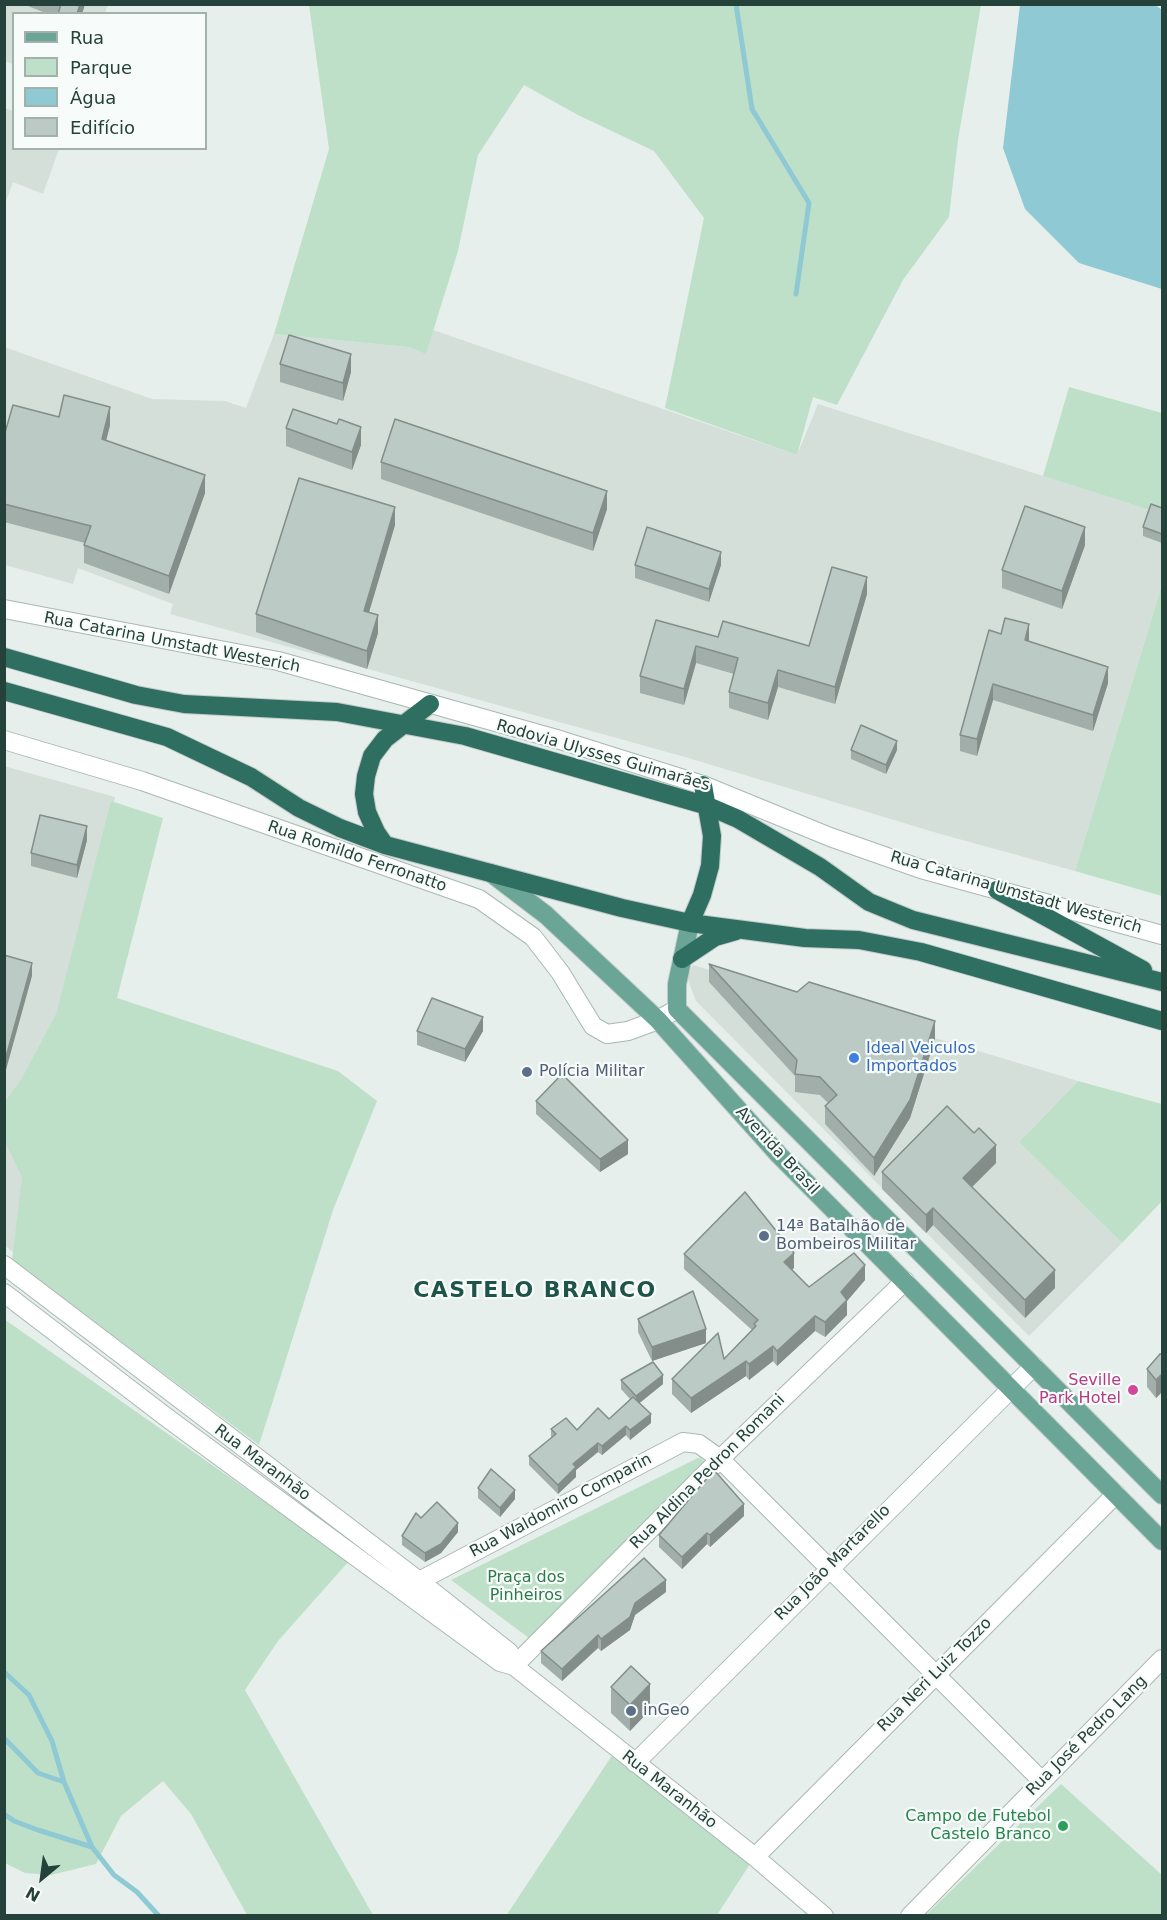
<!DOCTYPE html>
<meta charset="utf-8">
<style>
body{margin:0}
#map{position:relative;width:1167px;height:1920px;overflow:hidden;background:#e6efeb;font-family:"DejaVu Sans",sans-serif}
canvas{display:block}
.frame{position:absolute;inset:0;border:6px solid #24423a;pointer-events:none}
.legend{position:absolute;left:12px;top:12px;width:195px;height:138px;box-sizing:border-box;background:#f7fbf9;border:2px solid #a3b1ad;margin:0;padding:8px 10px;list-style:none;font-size:18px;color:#24423a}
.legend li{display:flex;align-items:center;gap:12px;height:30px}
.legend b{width:30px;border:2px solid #a3b1ad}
.north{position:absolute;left:12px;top:1848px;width:60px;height:60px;-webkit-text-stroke:4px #f7fbf9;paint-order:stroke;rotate:209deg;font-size:16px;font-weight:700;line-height:24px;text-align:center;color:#24423a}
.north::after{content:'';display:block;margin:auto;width:21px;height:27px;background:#24423a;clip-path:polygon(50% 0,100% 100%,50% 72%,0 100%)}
</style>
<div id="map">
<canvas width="1167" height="1920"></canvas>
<div class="frame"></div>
<ul class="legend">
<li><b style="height:8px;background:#6aa596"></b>Rua</li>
<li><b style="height:16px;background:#bfe0c8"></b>Parque</li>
<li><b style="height:16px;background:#8ec9d4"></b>Água</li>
<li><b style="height:16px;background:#bbcac4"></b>Edifício</li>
</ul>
<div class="north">N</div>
</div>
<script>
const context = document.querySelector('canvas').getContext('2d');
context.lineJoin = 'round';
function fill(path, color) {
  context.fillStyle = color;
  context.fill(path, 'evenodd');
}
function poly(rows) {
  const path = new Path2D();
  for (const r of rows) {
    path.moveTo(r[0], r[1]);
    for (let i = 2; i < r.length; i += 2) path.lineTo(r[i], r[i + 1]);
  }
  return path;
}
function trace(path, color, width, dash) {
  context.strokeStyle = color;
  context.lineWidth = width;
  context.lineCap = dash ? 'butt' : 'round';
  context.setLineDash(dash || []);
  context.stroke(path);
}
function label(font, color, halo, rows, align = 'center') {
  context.font = font + ' "DejaVu Sans",sans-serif';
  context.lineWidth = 4.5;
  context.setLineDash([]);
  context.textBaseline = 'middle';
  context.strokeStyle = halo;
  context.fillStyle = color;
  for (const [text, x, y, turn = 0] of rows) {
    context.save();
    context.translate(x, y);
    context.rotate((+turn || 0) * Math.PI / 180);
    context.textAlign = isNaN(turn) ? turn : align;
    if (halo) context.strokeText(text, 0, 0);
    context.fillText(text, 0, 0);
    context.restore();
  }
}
fill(poly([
 [4,5,108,5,105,13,14,14,13,64,5,61],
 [5,108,13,111,14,148,59,149,43,194,13,182,5,204],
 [433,330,797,455,818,404,1162,514,1162,584,1075,871,937,833,685,757,170,614,173,604,78,568,73,584,5,565,4,347,152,399,225,401,246,408,274,334,408,347,426,353],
 [4,766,115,797,18,1256,4,1245],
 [693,965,1078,1081,1019,1142,1122,1243,1029,1336,696,1001,687,977]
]), '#d4dfda');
fill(poly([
 [309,5,981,5,958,140,949,217,903,280,837,405,813,397,797,455,665,408,704,218,654,151,578,115,524,85,478,155,458,251,426,354,408,347,274,334,329,149],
 [1069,387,1162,413,1162,514,1043,476],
 [1162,584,1162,896,1075,871],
 [111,801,163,818,117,998,338,1071,377,1101,333,1210,259,1445,12,1260,22,1177,5,1142,5,1101,21,1080,56,1014],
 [1078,1081,1162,1104,1162,1201,1122,1243,1019,1142],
 [4,1319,349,1561,278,1641,245,1690,373,1915,247,1915,191,1814,163,1781,121,1816,96,1864,51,1875,25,1873,5,1863],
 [700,1457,709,1466,529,1638,451,1580],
 [613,1754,750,1864,717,1915,506,1916],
 [1061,1784,1162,1875,1162,1915,926,1915]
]), '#bfe0c8');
fill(poly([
 [1154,4,1162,10,1162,289,1079,263,1025,209,1003,148,1020,5]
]), '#8ec9d4');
trace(poly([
 [736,4,752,109,809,203,796,294],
 [4,1672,29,1695,52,1741,64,1782,92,1847,114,1875,137,1892,159,1916],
 [4,1738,38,1773,64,1782],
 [4,1814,14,1821,38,1830,92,1847]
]), '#8ec9d4', 5);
const minor = poly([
 [4,609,278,661,560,740,703,785,830,837,921,869,1162,935],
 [4,740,142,781,479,899,533,937,560,972,593,1026,607,1034,628,1031,658,1020,677,1009],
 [4,1265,419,1581,509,1652,514,1666],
 [4,1293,166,1417,344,1548,500,1662,514,1666,755,1857,824,1916],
 [402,1590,683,1442,699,1444,720,1459,1042,1781],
 [514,1666,720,1459,905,1281],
 [635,1763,1034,1366],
 [755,1857,1116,1494],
 [910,1916,1162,1659]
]);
const major = poly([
 [491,873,546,915,658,1020,779,1155,1162,1541],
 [690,923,677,984,677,1009,1162,1495]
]);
const highway = poly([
 [4,657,136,695,184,704,337,712,465,736,708,806,738,819,820,867,869,902,913,920,1162,982],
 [4,691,167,737,251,777,299,808,340,828,385,845,622,908,690,923,805,938,859,940,921,952,1162,1021],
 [385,845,376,832,367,812,364,794,366,776,372,756,385,739,430,704],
 [997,890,1143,970],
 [690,923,702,895,710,866,712,836,703,785],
 [682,959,715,937,736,931]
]);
trace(minor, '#a8b8b2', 20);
trace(major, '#c2cac8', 20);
trace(highway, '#c2cac8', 20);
trace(minor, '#fff', 18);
trace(major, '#6aa596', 18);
trace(highway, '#2f6f62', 18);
fill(poly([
 [23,4,85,4,82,14,48,14],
 [280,364,351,372,343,401,280,382],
 [59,417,110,425,106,440,205,493,169,594,84,563,84,545,85,543,4,522,4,436],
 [286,428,361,445,352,470,286,446],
 [381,462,607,509,593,551,381,479],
 [1162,508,1162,543,1143,536,1143,527],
 [395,525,369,612,378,633,367,669,256,632,256,614],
 [1085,545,1062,609,1002,588,1002,570],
 [635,565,721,565,709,602,635,578],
 [867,594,835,704,778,687,768,720,729,708,729,692,734,674,696,663,684,705,640,693,640,676,656,620,718,637,809,646],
 [989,630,1029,642,1108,683,1093,731,993,700,977,756,960,751,960,735],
 [851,750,897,750,886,774,851,759],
 [87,840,77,878,31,866,31,853],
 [709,964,935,1039,910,1118,874,1176,825,1124,825,1106,828,1103,820,1095,795,1092,795,1076,709,982],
 [417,1031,483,1031,465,1062,417,1045],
 [536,1101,628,1154,600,1172,536,1114],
 [996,1163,972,1187,1055,1288,1025,1318,933,1225,926,1233,882,1189,882,1172],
 [684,1254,794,1268,792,1269,809,1287,865,1280,847,1301,847,1315,825,1337,815,1331,777,1366,773,1361,749,1380,746,1376,691,1413,672,1394,672,1379,724,1359,752,1330,684,1269],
 [638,1319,706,1343,652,1361,638,1332],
 [1162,1354,1162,1392,1156,1398,1147,1387,1147,1369],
 [621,1380,663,1384,639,1403,651,1423,630,1440,626,1435,602,1455,598,1452,576,1470,576,1477,558,1494,529,1465,529,1456,551,1438,551,1429,577,1430,609,1419,630,1399,621,1389],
 [478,1488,515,1499,500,1517,478,1498],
 [744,1516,710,1547,707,1544,682,1569,659,1547,659,1535],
 [421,1518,458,1532,441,1553,425,1562,402,1545,402,1536],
 [666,1592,635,1615,630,1630,601,1651,598,1648,562,1681,541,1663,541,1651],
 [611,1687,650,1710,630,1731,611,1713]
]), '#a1aea9');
fill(poly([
 [80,4,85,4,82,14,77,14],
 [351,354,351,372,343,401,343,383],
 [110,407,110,425,102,457,102,439],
 [361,427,361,445,352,470,352,452],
 [205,475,205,493,169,594,169,576],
 [607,491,607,509,593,551,593,533],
 [395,507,395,525,364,629,364,611],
 [1085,527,1085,545,1062,609,1062,591],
 [721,552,721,565,709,602,709,589],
 [867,577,867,594,835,704,835,687],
 [378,615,378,633,367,669,367,651],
 [1029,624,1029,641,1025,657,1025,640],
 [696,646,696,663,684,705,684,689],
 [1108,667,1108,683,1093,731,1093,715],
 [778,670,778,687,768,720,768,703],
 [993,684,993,700,977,756,977,739],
 [897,741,897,750,886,774,886,765],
 [87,826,87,840,77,878,77,865],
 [32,963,32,976,4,1077,4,1064],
 [483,1017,483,1031,465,1062,465,1049],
 [935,1021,935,1039,910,1118,874,1176,874,1158],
 [628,1140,628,1154,600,1172,600,1159],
 [996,1145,996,1163,963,1196,963,1178],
 [933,1208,933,1225,926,1233,926,1215],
 [794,1253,794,1268,784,1277,784,1262],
 [865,1265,865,1280,847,1301,847,1315,825,1337,825,1322,841,1292],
 [1055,1270,1055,1288,1025,1318,1025,1300],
 [815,1316,815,1331,777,1366,777,1351],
 [706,1329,706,1343,652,1361,652,1347],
 [773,1346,773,1361,749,1380,749,1364],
 [746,1361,746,1376,691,1413,691,1398],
 [1162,1374,1162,1392,1156,1398,1156,1380],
 [663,1375,663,1384,636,1406,636,1396],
 [651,1414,651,1423,630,1440,630,1430],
 [626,1426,626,1435,602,1455,602,1446],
 [598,1443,598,1452,576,1470,576,1477,558,1494,558,1485,573,1464],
 [515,1490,515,1499,500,1517,500,1508],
 [744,1504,744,1516,710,1547,710,1535],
 [458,1523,458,1532,441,1553,425,1562,425,1553],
 [707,1533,707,1544,682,1569,682,1557],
 [666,1580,666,1592,635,1615,630,1630,601,1651,601,1639,635,1603],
 [598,1635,598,1648,562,1681,562,1669],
 [650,1684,650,1710,630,1731,630,1705]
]), '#838d89');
const building = poly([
 [61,4,80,4,77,14,58,14,61,4],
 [289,335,351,354,343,383,280,364,289,335],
 [64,395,110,407,102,439,205,475,169,576,84,545,91,526,4,504,4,436,13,405,59,417,64,395],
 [293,409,337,424,339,419,361,427,352,452,286,428,293,409],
 [395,419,607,491,593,533,381,462,395,419],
 [299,478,395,507,364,611,378,615,367,651,256,614,299,478],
 [1151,504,1162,508,1162,534,1143,527,1151,504],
 [1025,506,1085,527,1062,591,1002,570,1025,506],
 [647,527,721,552,709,589,635,565,647,527],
 [832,567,867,577,835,687,778,670,768,703,729,692,738,658,696,646,684,689,640,676,656,620,718,637,723,621,809,646,832,567],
 [1005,618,1029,624,1025,640,1108,667,1093,715,993,684,977,739,960,735,989,630,1001,634,1005,618],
 [861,725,897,741,886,765,851,750,861,725],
 [40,815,87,826,77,865,31,853,40,815],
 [4,955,32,963,4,1064,4,955],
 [709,964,797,992,809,982,935,1021,910,1100,874,1158,825,1106,837,1095,820,1077,795,1074,797,1060,709,964],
 [432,998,483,1017,465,1049,417,1031,432,998],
 [562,1074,628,1140,600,1159,536,1101,562,1074],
 [947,1106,974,1133,979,1128,996,1145,963,1178,1055,1270,1025,1300,933,1208,926,1215,882,1172,947,1106],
 [745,1192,794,1253,784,1262,809,1287,854,1253,865,1265,841,1292,847,1300,825,1322,815,1316,777,1351,773,1346,749,1364,746,1361,691,1398,672,1379,718,1333,724,1359,756,1326,754,1324,758,1320,684,1254,745,1192],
 [693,1291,706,1329,652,1347,638,1319,693,1291],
 [1160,1354,1162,1354,1162,1374,1156,1380,1147,1369,1160,1354],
 [653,1362,663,1375,636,1396,621,1380,653,1362],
 [633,1397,651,1414,630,1430,626,1426,602,1446,598,1443,573,1464,576,1467,558,1485,529,1456,556,1434,551,1429,566,1418,577,1430,598,1408,609,1419,633,1397],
 [491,1469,515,1490,500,1508,478,1488,491,1469],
 [714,1470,744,1504,710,1535,707,1533,682,1557,659,1535,714,1470],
 [437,1502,458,1523,441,1544,425,1553,402,1536,416,1513,421,1518,437,1502],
 [644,1558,666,1580,635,1603,630,1617,601,1639,598,1635,562,1669,541,1651,644,1558],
 [631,1666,650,1684,630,1705,611,1687,631,1666]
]);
fill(building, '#bbcac4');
trace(building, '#838d89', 1.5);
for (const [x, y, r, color] of [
 [854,1058,6,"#3f7fe0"],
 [527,1072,6,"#5c6f8a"],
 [764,1236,6,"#5c6f8a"],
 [1133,1390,6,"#d1479c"],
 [631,1711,6,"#5c6f8a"],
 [1063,1826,6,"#2e9e5b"]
]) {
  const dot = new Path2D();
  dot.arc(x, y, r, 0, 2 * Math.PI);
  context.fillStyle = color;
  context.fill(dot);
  trace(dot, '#f7fbf9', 2);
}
label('16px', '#24423a', '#f7fbf9', [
 ["Rua Catarina Umstadt Westerich",172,643,11],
 ["Rodovia Ulysses Guimarães",603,756,16],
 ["Rua Romildo Ferronatto",357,857,19],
 ["Rua Catarina Umstadt Westerich",1016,893,16],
 ["Avenida Brasil",777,1151,47],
 ["Rua Maranhão",262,1463,37],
 ["Rua Aldina Pedron Romani",708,1472,-45],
 ["Rua Waldomiro Comparin",561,1506,-28],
 ["Rua João Martarello",833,1563,-45],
 ["Rua Neri Luiz Tozzo",935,1675,-45],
 ["Rua José Pedro Lang",1087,1736,-45],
 ["Rua Maranhão",669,1790,38]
]);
label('16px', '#366cbe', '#f7fbf9', [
 ["Ideal Veiculos",866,1049],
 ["Importados",866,1067]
], 'left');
label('16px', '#4e5e75', '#f7fbf9', [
 ["Polícia Militar",539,1072],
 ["14ª Batalhão de",776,1227],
 ["Bombeiros Militar",776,1245],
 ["inGeo",643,1711]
], 'left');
label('16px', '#b23c85', '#f7fbf9', [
 ["Seville",1121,1381],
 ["Park Hotel",1121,1399]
], 'right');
label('16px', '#2d7a4b', '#f7fbf9', [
 ["Praça dos",526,1578],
 ["Pinheiros",526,1596]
]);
label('16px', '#27864d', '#f7fbf9', [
 ["Campo de Futebol",1051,1817],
 ["Castelo Branco",1051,1835]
], 'right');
context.letterSpacing = '1.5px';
label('bold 22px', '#1f5548', '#f7fbf9', [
 ["CASTELO BRANCO",535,1291]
]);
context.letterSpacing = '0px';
</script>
